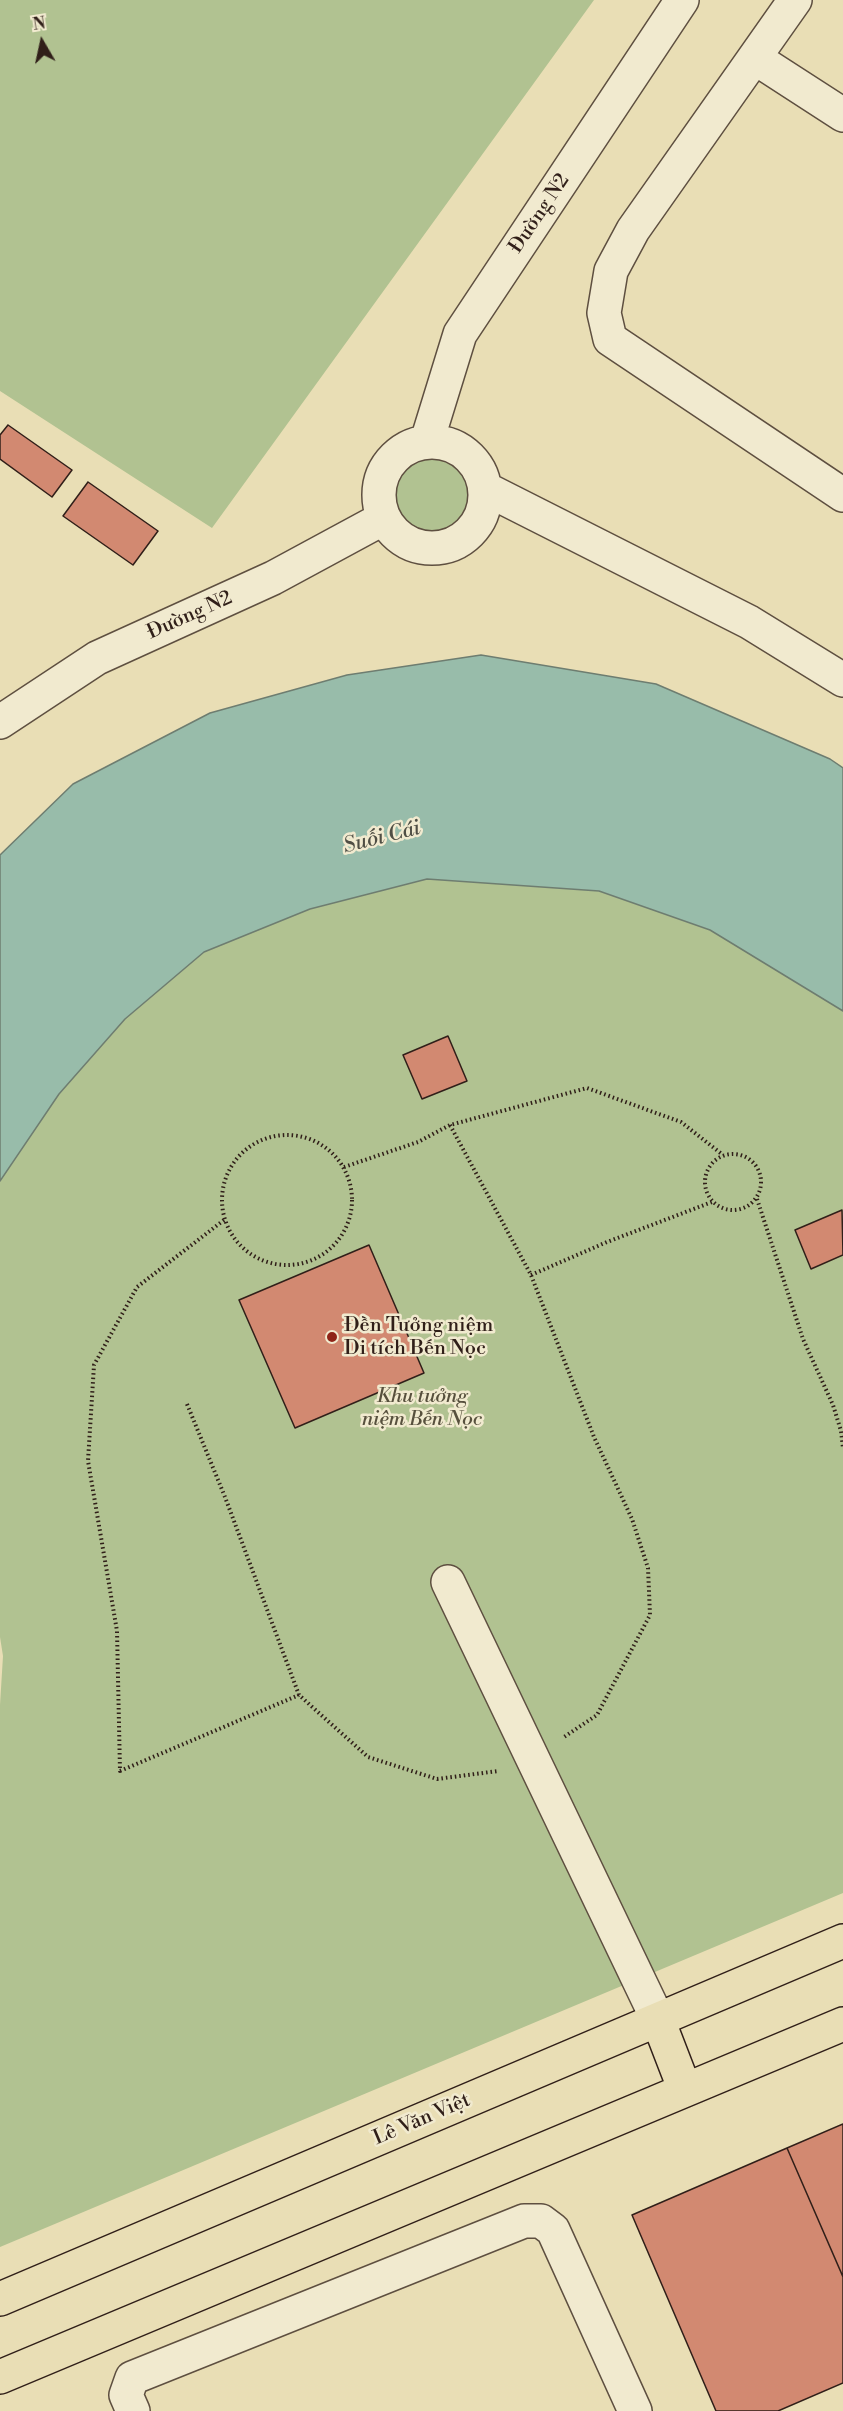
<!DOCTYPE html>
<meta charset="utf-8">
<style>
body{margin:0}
#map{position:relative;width:843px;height:2411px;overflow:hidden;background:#e9deb5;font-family:"Libre Bodoni",serif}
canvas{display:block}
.north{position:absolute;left:12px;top:12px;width:60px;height:60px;-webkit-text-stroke:4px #f1eacf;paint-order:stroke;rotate:351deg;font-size:16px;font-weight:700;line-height:24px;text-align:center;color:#301f19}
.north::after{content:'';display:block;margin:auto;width:21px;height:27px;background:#301f19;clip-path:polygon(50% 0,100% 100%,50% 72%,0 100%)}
</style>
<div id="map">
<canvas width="843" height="2411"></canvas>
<div class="north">N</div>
</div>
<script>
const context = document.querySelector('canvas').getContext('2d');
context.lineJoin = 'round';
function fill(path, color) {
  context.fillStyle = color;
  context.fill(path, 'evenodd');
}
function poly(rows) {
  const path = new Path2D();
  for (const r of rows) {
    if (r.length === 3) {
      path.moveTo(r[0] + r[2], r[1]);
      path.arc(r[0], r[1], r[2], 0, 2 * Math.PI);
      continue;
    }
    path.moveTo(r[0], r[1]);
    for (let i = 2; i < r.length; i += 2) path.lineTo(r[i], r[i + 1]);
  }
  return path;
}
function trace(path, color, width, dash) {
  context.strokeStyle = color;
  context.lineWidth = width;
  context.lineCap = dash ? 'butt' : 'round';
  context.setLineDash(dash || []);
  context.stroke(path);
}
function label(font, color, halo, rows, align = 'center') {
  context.font = font + ' "Libre Bodoni",serif';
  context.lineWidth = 5;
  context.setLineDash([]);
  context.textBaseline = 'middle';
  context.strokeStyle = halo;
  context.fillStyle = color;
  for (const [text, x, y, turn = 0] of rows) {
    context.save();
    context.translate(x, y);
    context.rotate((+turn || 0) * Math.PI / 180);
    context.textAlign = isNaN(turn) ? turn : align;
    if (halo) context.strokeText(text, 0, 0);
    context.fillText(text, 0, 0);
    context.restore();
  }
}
fill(poly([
 [0,0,594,0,212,528,0,391],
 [433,496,42],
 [427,879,599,891,710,930,843,1011,843,1893,0,2247,0,1705,3,1656,0,1637,0,1181,59,1094,125,1019,204,952,310,909]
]), '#b1c291');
const water = poly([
 [481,655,656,684,830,759,843,768,843,1011,710,930,599,891,427,879,310,909,204,952,125,1019,59,1094,0,1181,0,855,73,784,210,713,347,675,481,655]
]);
fill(water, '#98bcaa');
trace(water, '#6e7d70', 1.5);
const building = poly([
 [8,425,72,470,52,497,0,459,0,435,8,425],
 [88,482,158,531,133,565,63,516,88,482],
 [448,1036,467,1081,422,1099,403,1055,448,1036],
 [842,1210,843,1255,811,1269,795,1230,842,1210],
 [369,1245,424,1373,295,1428,239,1300,369,1245],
 [843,2124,843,2277,787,2148,843,2124],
 [787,2148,843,2277,843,2383,778,2411,716,2411,632,2215,787,2148]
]);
fill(building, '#d28971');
trace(building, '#301f19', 1.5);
const minor = poly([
 [795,0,633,230,611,271,604,313,610,339,843,495],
 [755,58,843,115],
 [427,441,460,334,682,0],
 [432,495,53],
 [486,489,749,622,843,680],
 [0,722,97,658,273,578,384,518],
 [448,1582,658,2020],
 [133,2411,126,2395,132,2378,524,2221,541,2221,553,2230,635,2411]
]);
const major = poly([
 [658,2020,685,2090],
 [0,2299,843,1941],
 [0,2377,843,2024]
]);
trace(minor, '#5e4f40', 36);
trace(major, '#301f19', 36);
trace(poly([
 [450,1125,531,1275,594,1437,632,1519,648,1568,650,1615,597,1715,564,1737],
 [287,1200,65],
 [733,1182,28],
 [344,1167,418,1142,450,1125,587,1088,681,1122,723,1155],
 [757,1199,803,1339,833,1405,841,1431,843,1448],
 [224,1220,137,1287,94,1365,88,1461,117,1631,120,1771,299,1695],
 [531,1275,607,1242,712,1202],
 [187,1404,225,1497,299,1695,368,1757,437,1779,498,1771]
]), '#301f19', 4, [1.5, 3]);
trace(minor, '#f1eacf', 33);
trace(major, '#e9deb5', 33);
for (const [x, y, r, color] of [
 [332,1337,6,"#8f2418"]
]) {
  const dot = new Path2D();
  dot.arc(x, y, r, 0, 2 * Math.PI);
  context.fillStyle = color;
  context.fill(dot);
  trace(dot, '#f1eacf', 2);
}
label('20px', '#301f19', '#f1eacf', [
 ["Đường N2",540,214,-56],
 ["Đường N2",190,616,-24],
 ["Lê Văn Việt",422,2120,-23]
]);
label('20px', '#301f19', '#f1eacf', [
 ["Đền Tưởng niệm",344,1326],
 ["Di tích Bến Nọc",344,1349]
], 'left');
label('italic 20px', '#57503d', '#f1eacf', [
 ["Khu tưởng",422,1397],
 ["niệm Bến Nọc",422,1420]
]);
label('italic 21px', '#4f4e44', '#f1eacf', [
 ["Suối Cái",382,838,-14]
]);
</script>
